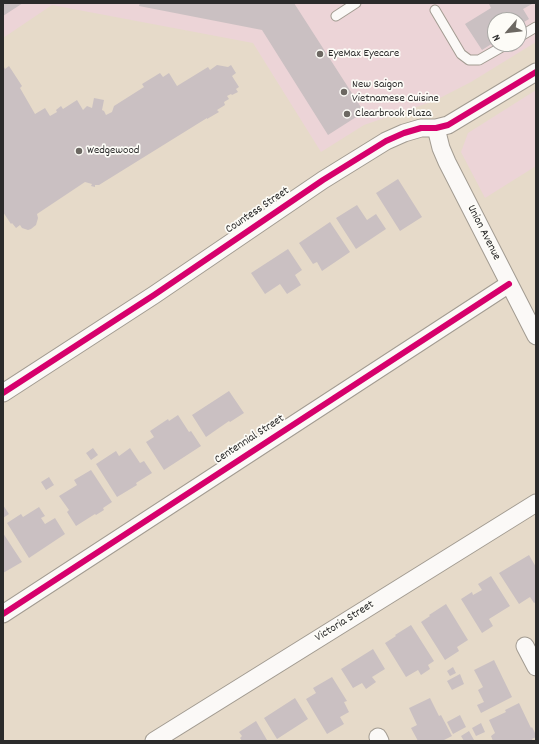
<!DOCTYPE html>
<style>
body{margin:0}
#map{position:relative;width:539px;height:744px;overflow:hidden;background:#e6dac9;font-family:Dekko,sans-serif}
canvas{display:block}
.frame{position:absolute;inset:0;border:4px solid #2b2b2b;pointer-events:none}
.north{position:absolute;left:487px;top:12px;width:40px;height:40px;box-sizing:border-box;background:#fdfcf7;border:1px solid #a9a8a5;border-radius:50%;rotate:242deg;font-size:11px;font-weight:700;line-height:16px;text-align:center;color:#2b2b2b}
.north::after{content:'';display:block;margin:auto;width:14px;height:18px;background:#6c6862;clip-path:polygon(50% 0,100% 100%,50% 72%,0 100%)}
</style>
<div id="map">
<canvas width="539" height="744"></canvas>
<div class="frame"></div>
<div class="north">N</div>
</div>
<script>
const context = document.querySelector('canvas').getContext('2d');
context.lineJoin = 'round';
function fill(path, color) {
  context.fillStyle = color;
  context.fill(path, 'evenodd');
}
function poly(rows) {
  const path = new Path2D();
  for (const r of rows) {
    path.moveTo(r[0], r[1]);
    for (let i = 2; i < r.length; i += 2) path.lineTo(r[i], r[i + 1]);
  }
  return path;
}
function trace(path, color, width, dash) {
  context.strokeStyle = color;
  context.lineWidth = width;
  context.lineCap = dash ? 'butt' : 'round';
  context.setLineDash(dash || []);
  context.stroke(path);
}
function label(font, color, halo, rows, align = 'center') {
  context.font = font + ' Dekko,sans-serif';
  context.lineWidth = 3.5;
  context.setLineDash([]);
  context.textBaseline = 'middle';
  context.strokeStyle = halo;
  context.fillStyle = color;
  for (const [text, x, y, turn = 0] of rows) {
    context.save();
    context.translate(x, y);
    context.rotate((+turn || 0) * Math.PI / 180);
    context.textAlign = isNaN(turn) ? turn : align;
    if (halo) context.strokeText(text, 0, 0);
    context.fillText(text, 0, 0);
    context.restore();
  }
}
fill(poly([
 [3,3,536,3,536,42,471,82,434,101,364,125,321,152,253,43,52,5,3,38],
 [495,20,519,20,519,44,495,44],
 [536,90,536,166,485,198,461,152,468,133]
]), '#ecd4d7');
fill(poly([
 [3,3,23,3,3,16],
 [140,3,294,3,364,112,328,135,262,30,139,6],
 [491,3,531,3,532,4,523,9,529,19,519,25,519,20,495,20,495,46,493,43,482,50,465,24,491,8,489,4],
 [3,65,5,69,9,66,22,86,20,88,35,114,45,108,50,116,57,112,56,110,61,106,63,109,77,100,83,110,87,106,92,108,94,98,104,100,102,110,104,111,106,115,112,112,114,106,144,87,142,84,160,73,163,77,169,73,177,86,208,67,210,70,217,65,228,67,231,65,236,73,232,76,239,87,236,89,238,92,232,95,231,94,227,96,229,99,224,102,225,105,217,110,219,112,207,119,207,118,99,185,95,185,95,187,91,186,92,184,85,182,37,214,38,218,36,225,31,229,28,230,22,228,20,225,16,228,12,223,11,224,3,212],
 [398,179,422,217,400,231,376,193],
 [357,205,367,220,376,214,386,229,356,249,336,218],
 [330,222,350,252,322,271,317,262,313,264,299,243],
 [288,249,302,270,295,275,301,285,287,294,280,284,265,294,251,273],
 [229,391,244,413,230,422,229,421,206,437,192,415],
 [178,415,189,432,191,431,201,446,164,470,146,442,154,437,150,431,168,419,169,421],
 [93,448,98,455,91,460,86,453],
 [130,448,140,463,144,461,152,473,136,483,137,485,117,497,96,464,116,451,119,456],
 [91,470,112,502,103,508,104,510,96,515,95,514,76,526,67,512,69,510,59,496,77,485,74,480],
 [49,477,54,485,46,490,41,482],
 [3,505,9,514,3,518],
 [39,507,45,516,41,518,45,524,55,518,65,534,29,558,7,523,21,514,23,517],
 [3,533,22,562,3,573],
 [529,555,536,567,536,602,534,603,530,597,519,604,499,573],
 [491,576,510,606,489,619,493,626,482,633,461,599,472,592,473,595,482,590,478,584],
 [446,604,468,640,457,647,459,651,445,660,421,622,430,616,429,615],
 [411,625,434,661,428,665,430,669,421,675,418,670,406,677,385,643,396,636,395,635],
 [373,649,385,669,372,677,376,682,366,689,362,683,353,688,341,669],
 [494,660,512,697,481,713,477,705,484,702,478,690,483,687,474,670],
 [453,667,456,673,450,676,447,671],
 [460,674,464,684,452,690,447,681],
 [332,677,347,701,344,702,349,712,340,717,344,724,327,734,306,699,316,693,313,688],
 [295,698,308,719,277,739,264,718],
 [430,698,439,716,441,715,452,736,442,741,418,741,411,728,417,725,409,708],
 [519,703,531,728,532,727,536,735,536,737,532,739,533,741,493,741,491,736,495,733,489,720,506,712,505,710],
 [460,715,466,727,453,734,447,722],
 [256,721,267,740,266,741,242,741,240,738,242,736,239,732],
 [481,723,485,732,476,736,472,728],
 [469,731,474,740,472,741,464,741,461,736]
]), '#cac0c2');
const lane = poly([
 [435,10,461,54,469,60,479,60,507,44],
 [336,16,356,3],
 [519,37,536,27]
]);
const street = poly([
 [436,128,441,148,447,162,536,336],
 [3,393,154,295,323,180,386,141,404,133,421,128,436,128,448,125,536,72],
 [3,614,509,284],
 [525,646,536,667],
 [378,737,380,741],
 [154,741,536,503]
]);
trace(lane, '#a29b91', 11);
trace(street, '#a29b91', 19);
trace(lane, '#fbf9f7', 9);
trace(street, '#fbf9f7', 17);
trace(poly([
 [3,393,154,295,323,180,386,141,404,133,421,128,436,128,448,125,536,72],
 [3,614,509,284]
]), '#d6006c', 6);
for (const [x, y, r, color] of [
 [320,54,4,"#6c6862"],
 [344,92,4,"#6c6862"],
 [347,114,4,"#6c6862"],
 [79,151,4,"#6c6862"]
]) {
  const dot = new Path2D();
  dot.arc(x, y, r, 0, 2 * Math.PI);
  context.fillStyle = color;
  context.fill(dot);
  trace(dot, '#fdfcf7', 1.5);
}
label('12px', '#2b2b2b', '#fdfcf7', [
 ["EyeMax Eyecare",328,54],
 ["New Saigon",352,85],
 ["Vietnamese Cuisine",352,99],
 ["Clearbrook Plaza",355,114],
 ["Wedgewood",87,151]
], 'left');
label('12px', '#2b2b2b', '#fdfcf7', [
 ["Countess Street",258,211,-34],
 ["Union Avenue",483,233,63],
 ["Centennial Street",250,440,-33],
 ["Victoria Street",345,622,-32]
]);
</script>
